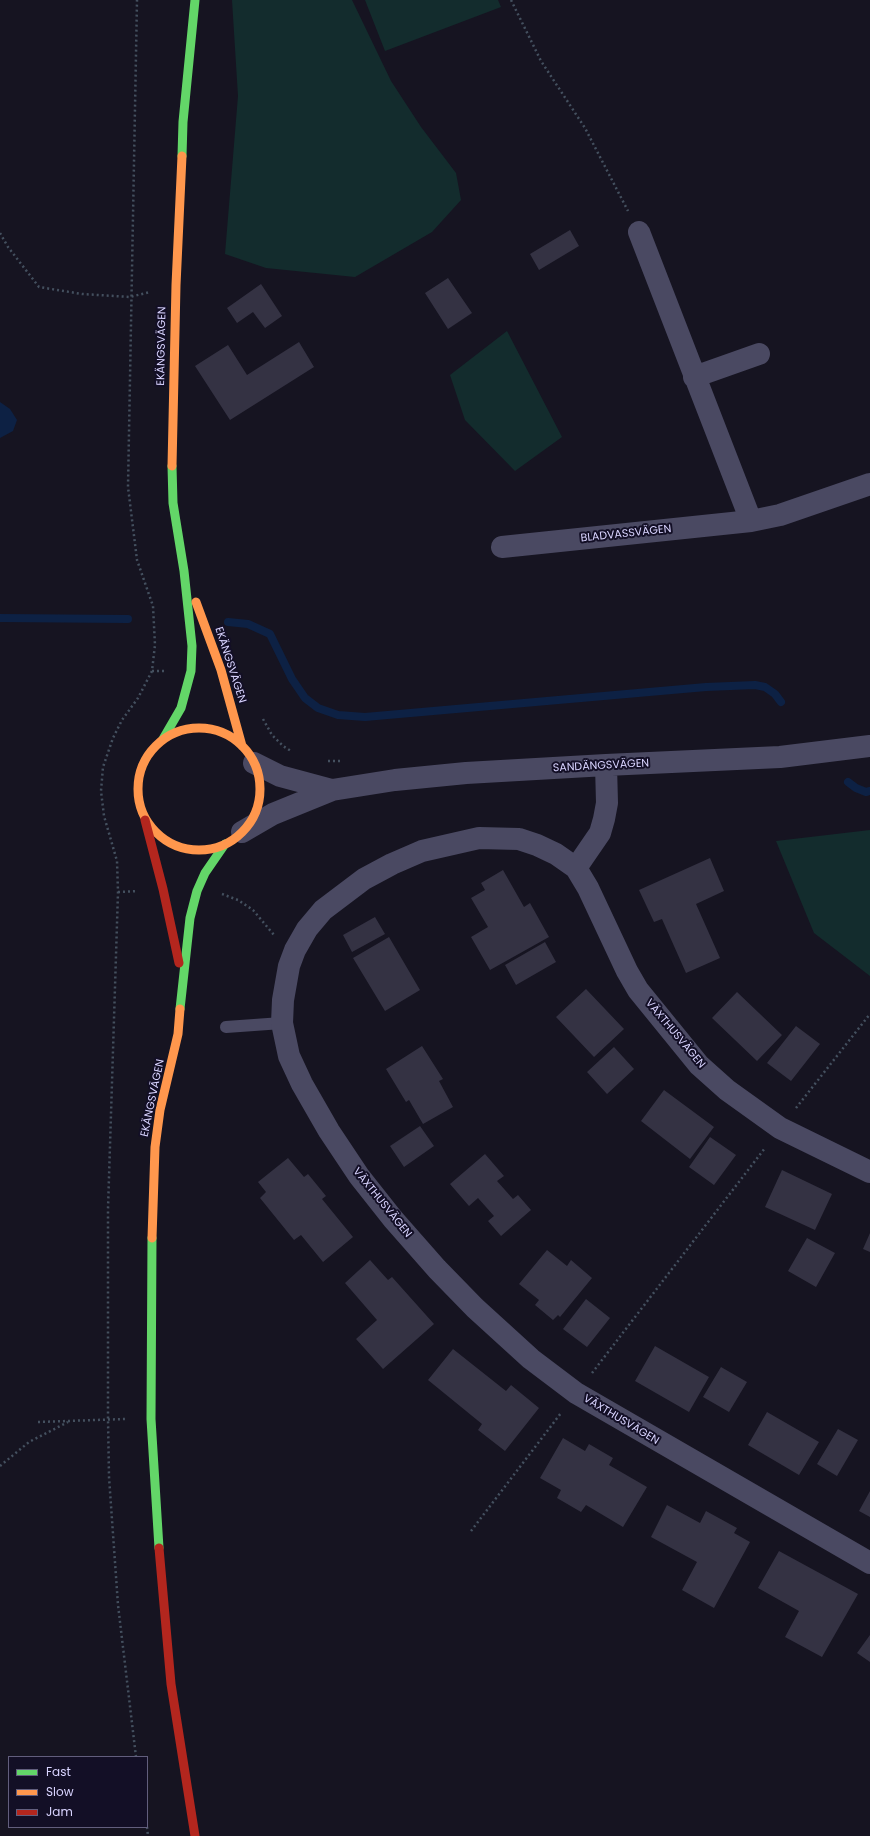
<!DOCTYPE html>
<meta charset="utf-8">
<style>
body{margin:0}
#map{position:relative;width:870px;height:1836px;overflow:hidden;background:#161421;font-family:Poppins,sans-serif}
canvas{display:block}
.legend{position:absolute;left:8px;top:1756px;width:140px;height:72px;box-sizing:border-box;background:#130f26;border:1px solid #625e7d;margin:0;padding:5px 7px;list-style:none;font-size:12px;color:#d9d4ff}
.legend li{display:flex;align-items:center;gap:8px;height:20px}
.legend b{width:20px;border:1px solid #625e7d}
</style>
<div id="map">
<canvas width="870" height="1836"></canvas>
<ul class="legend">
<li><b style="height:5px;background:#63d668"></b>Fast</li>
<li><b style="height:5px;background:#ff974d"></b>Slow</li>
<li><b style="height:5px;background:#b3261e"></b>Jam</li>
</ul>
</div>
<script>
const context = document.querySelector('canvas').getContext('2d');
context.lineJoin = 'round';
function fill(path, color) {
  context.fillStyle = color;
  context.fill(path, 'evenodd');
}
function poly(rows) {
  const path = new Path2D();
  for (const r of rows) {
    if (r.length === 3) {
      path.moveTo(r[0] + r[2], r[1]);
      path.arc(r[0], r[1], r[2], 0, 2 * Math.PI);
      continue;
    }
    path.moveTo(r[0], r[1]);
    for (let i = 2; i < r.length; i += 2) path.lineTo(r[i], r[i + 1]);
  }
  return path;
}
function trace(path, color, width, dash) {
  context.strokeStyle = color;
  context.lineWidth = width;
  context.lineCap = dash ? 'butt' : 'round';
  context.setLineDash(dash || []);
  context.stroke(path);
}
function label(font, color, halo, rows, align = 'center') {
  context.font = font + ' Poppins,sans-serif';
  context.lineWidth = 4;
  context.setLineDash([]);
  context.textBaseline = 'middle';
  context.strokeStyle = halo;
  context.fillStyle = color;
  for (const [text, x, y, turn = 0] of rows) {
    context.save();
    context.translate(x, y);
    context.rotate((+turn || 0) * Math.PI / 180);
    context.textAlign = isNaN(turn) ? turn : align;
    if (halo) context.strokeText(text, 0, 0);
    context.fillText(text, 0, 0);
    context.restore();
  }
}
fill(poly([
 [232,0,352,0,391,81,421,127,456,173,461,200,432,232,355,277,266,268,225,254,238,96],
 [365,0,498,0,501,7,385,51],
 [507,331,562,437,515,471,465,420,450,375],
 [870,830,870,976,814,933,776,841]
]), '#132c2d');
fill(poly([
 [0,402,10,409,17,420,13,431,0,438]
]), '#0d2144');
trace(poly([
 [0,618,128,619],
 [228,622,248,624,270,634,292,679,305,698,318,708,338,715,365,717,706,687,755,685,765,687,775,694,781,702],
 [848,782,856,788,866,792,870,791]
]), '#0d2144', 8);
fill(poly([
 [570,230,579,246,539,270,530,254],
 [448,278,472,313,448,329,425,293],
 [261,284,282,316,265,328,253,312,237,323,227,308],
 [299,342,314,367,230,420,195,366,228,345,247,375],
 [710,858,724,891,696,904,720,958,686,973,662,919,654,922,639,890],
 [503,870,524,907,530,903,549,937,490,970,471,937,488,927,471,898,485,890,481,883],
 [375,917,385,934,352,952,343,935],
 [389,937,420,990,385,1011,353,958],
 [545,942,556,962,516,985,505,965],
 [586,989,624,1029,594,1057,556,1017],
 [737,992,782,1035,757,1061,712,1018],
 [796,1026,820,1044,791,1081,767,1063],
 [422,1046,443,1079,439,1081,453,1107,423,1124,409,1100,406,1102,386,1069],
 [614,1047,634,1069,607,1094,587,1072],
 [664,1090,714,1127,690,1159,641,1121],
 [420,1126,434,1146,404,1167,390,1146],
 [710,1137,736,1155,714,1185,689,1167],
 [485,1154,504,1176,497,1181,513,1199,518,1195,531,1210,501,1236,488,1221,494,1216,478,1198,469,1206,450,1184],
 [288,1158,304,1177,308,1174,326,1196,322,1199,353,1237,323,1262,301,1235,294,1240,260,1198,266,1192,258,1182],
 [782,1170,832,1194,815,1230,765,1207],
 [870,1233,870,1252,863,1249],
 [807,1238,835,1253,816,1287,788,1271],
 [547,1250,567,1266,571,1260,592,1278,560,1317,558,1315,553,1320,535,1305,539,1300,519,1284],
 [370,1260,388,1280,392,1277,434,1324,383,1369,356,1339,377,1320,345,1283],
 [586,1299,610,1318,587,1347,563,1329],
 [655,1346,709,1377,689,1412,635,1381],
 [453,1349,506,1391,511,1385,539,1408,505,1451,478,1430,482,1424,428,1380],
 [721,1367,747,1382,729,1412,703,1397],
 [767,1412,819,1442,799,1475,748,1445],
 [838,1429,858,1440,837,1476,817,1464],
 [563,1438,585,1451,589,1444,613,1458,609,1465,647,1487,623,1527,586,1505,581,1512,557,1498,561,1490,540,1478],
 [870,1491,870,1517,859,1511],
 [667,1505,700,1523,706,1511,737,1528,734,1533,750,1542,714,1608,682,1590,697,1562,651,1537],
 [779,1551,858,1594,822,1657,785,1637,799,1611,758,1588],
 [870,1635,870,1662,857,1653]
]), '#343243');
trace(poly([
 [511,0,541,61,585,128,628,211],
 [0,233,8,247,39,287,82,294,130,297,150,292],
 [152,671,164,671],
 [263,719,272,735,283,746,291,751],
 [328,761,341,761],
 [118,892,138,891],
 [222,894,238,900,253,910,274,935],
 [796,1108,870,1014],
 [592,1373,765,1148],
 [38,1422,125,1419],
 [0,1466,29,1442,68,1422],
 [471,1531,561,1413],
 [136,1757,118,1605,109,1477,108,1419,108,1209,118,892,117,861,104,816,101,791,103,767,113,738,122,720,138,698,152,671,155,645,153,606,137,560,128,487,137,0],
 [147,1827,148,1836]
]), '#44505f', 2.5, [2, 3]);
trace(poly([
 [226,1027,282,1023]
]), '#4a4962', 12);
trace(poly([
 [639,232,751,521],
 [694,377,759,354],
 [502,547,751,521,780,515,870,484],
 [254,763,280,776,332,790],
 [242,832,273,814,332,790,395,780,466,773,606,765,780,757,870,746],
 [576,868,600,833,604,819,607,803,606,765],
 [870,1172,780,1128,727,1090,699,1065,638,990,627,971,588,888,576,868,556,854,537,845,519,839,479,838,422,851,392,864,364,879,323,910,307,929,295,950,289,966,283,1000,282,1023,289,1056,302,1084,329,1131,359,1176,393,1219,437,1269,475,1308,531,1359,576,1393,870,1563]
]), '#4a4962', 22);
trace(poly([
 [182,156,183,122,195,0],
 [163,739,181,708,191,671,192,646,184,571,173,503,172,466],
 [180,1009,190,918,197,891,205,873,225,844],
 [152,1238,151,1419,159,1548]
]), '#63d668', 9);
trace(poly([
 [172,466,176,285,182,156],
 [196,602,221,670,242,746],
 [199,789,61],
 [152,1238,155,1147,160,1110,178,1034,180,1009]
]), '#ff974d', 9);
trace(poly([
 [145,820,163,889,179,963],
 [159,1548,171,1684,195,1836]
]), '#b3261e', 9);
label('11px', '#d9d4ff', '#130f26', [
 ["EKÄNGSVÄGEN",162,346,-89],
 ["BLADVASSVÄGEN",626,534,-6],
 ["EKÄNGSVÄGEN",230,665,72],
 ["SANDÄNGSVÄGEN",601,766,-3],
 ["VÄXTHUSVÄGEN",675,1034,50],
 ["EKÄNGSVÄGEN",153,1098,-78],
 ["VÄXTHUSVÄGEN",382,1203,51],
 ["VÄXTHUSVÄGEN",621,1420,31]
]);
</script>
